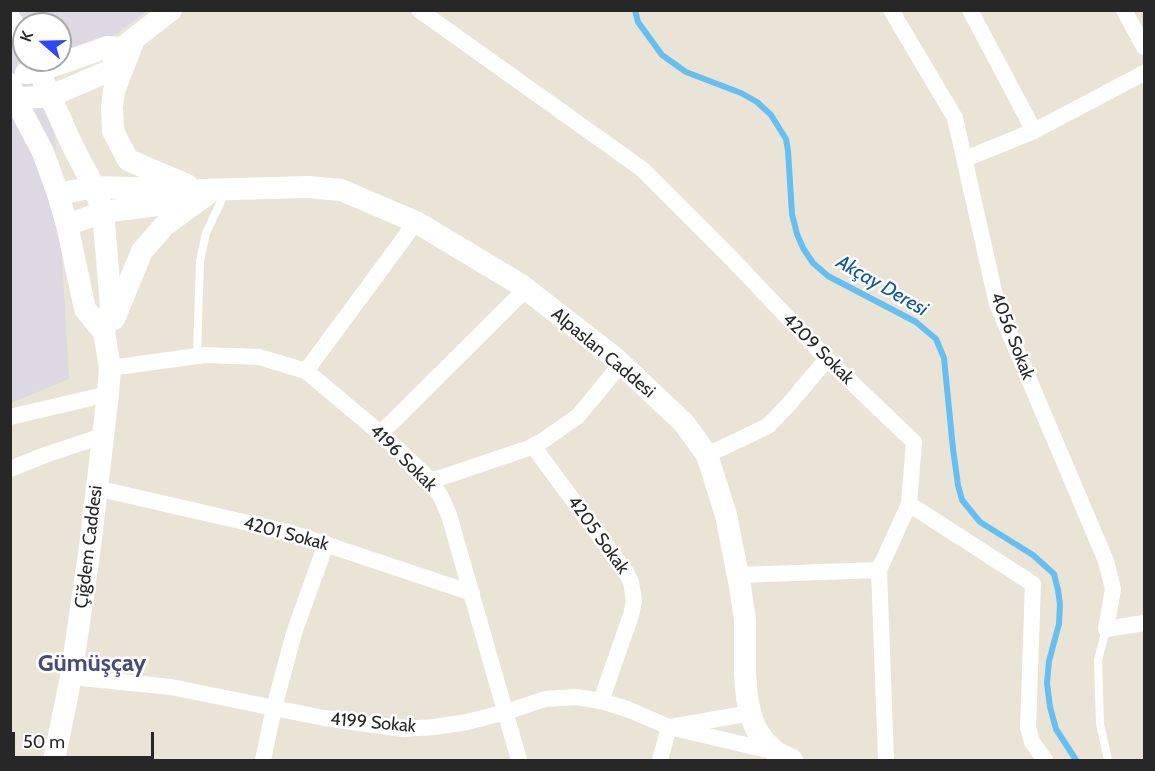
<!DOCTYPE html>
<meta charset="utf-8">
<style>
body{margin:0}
#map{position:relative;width:1155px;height:771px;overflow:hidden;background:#eae4d7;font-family:Cabin,sans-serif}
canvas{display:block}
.frame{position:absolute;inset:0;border:12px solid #272727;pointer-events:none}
.north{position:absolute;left:12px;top:12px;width:60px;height:60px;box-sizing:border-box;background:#fff;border:2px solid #a9a9a9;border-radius:50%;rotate:290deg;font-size:16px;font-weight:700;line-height:24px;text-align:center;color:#272727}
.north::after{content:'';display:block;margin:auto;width:21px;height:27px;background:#3145fe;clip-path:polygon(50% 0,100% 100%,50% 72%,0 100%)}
.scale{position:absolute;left:12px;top:732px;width:142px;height:27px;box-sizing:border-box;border:3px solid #272727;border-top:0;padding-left:8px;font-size:18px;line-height:21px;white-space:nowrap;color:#272727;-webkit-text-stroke:4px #fff;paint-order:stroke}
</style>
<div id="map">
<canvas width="1155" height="771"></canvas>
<div class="frame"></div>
<div class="north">K</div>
<div class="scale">50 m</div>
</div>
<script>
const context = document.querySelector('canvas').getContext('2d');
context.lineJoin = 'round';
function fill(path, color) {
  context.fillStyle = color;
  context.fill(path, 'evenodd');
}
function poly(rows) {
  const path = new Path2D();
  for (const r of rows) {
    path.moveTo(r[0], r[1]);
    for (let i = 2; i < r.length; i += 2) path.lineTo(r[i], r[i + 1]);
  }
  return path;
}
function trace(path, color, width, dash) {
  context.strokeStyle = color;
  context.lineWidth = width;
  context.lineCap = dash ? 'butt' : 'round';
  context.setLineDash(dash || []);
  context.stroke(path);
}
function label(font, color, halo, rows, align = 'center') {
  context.font = font + ' Cabin,sans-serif';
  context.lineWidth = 5;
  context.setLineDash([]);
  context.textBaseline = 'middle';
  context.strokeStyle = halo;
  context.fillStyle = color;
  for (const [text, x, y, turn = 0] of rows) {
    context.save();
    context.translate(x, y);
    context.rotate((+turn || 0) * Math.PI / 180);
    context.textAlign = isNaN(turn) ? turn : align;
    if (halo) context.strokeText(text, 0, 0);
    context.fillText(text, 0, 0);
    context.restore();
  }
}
fill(poly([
 [11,11,147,11,52,82,69,379,11,403],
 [24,24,60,24,60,60,24,60]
]), '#dcd9e2');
trace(poly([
 [635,10,638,22,662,55,686,72,741,93,757,102,771,115,786,139,788,151,792,214,797,234,803,248,813,263,828,276,916,322,936,339,944,358,953,449,958,485,962,500,980,522,1033,555,1054,574,1058,590,1060,604,1059,624,1049,661,1047,683,1050,707,1056,729,1076,760]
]), '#66bff1', 6);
trace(poly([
 [197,355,200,261,206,233,225,193],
 [1106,629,1098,660,1100,724,1108,760]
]), '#fff', 8);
trace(poly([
 [419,10,642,169,732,259,827,359,914,442,909,504,1033,584,1028,727,1032,742,1045,760],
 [891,10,955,118,997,304,1106,561,1113,589,1106,629,1144,623],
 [970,10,1034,131],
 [1124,10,1144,47],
 [965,159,1034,131,1144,73],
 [110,368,205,355,259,357,306,371,387,439,417,467,431,481,441,497,449,515,519,760],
 [306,371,416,222],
 [10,417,108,394],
 [381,433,526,289],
 [533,446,626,572,631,582,634,601,631,615,601,701],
 [707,455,768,426,789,404,827,359],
 [10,469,48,454,102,436],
 [431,481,529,448,544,440,578,416,621,364],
 [96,488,292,533,472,593],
 [879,570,886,760],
 [738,575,879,570,909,504],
 [71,677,171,687,324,718,403,729,435,727,467,722,506,712,545,699,576,697,601,701,627,709,669,727,776,752],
 [676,726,751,713],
 [263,760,274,708,294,633,326,544],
 [660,760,669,727]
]), '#fff', 16);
trace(poly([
 [10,19,24,41],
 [134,39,114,91,112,107,113,131,128,160,187,185],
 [34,60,72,145,94,187,103,212,111,306,104,332,110,368,108,394,90,547,71,677,54,760],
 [26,73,40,71,107,47,122,48],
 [10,84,15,99,43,152,58,194,67,225,85,309,104,332],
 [10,99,51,96,111,70,122,48,171,10],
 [58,194,94,187,164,189,177,194,199,190,308,187,341,190,416,222,521,285,615,358,684,423,707,455,726,515,740,586,745,620,745,673,747,698,752,719,756,729,765,742,776,752,792,760],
 [67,225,103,212,165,204,177,194],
 [114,319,142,251,164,226,213,190]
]), '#fff', 22);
label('18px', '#272727', '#fff', [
 ["4056 Sokak",1012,336,69],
 ["4209 Sokak",818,349,45],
 ["Alpaslan Caddesi",603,353,40],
 ["4196 Sokak",403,458,45],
 ["4201 Sokak",286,534,15],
 ["4205 Sokak",598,535,54],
 ["Çiğdem Caddesi",89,547,-83],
 ["4199 Sokak",373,723,5]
]);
label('italic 20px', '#0a5a98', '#fff', [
 ["Akçay Deresi",882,286,30]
]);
label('bold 24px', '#474b78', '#fff', [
 ["Gümüşçay",92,664]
]);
</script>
